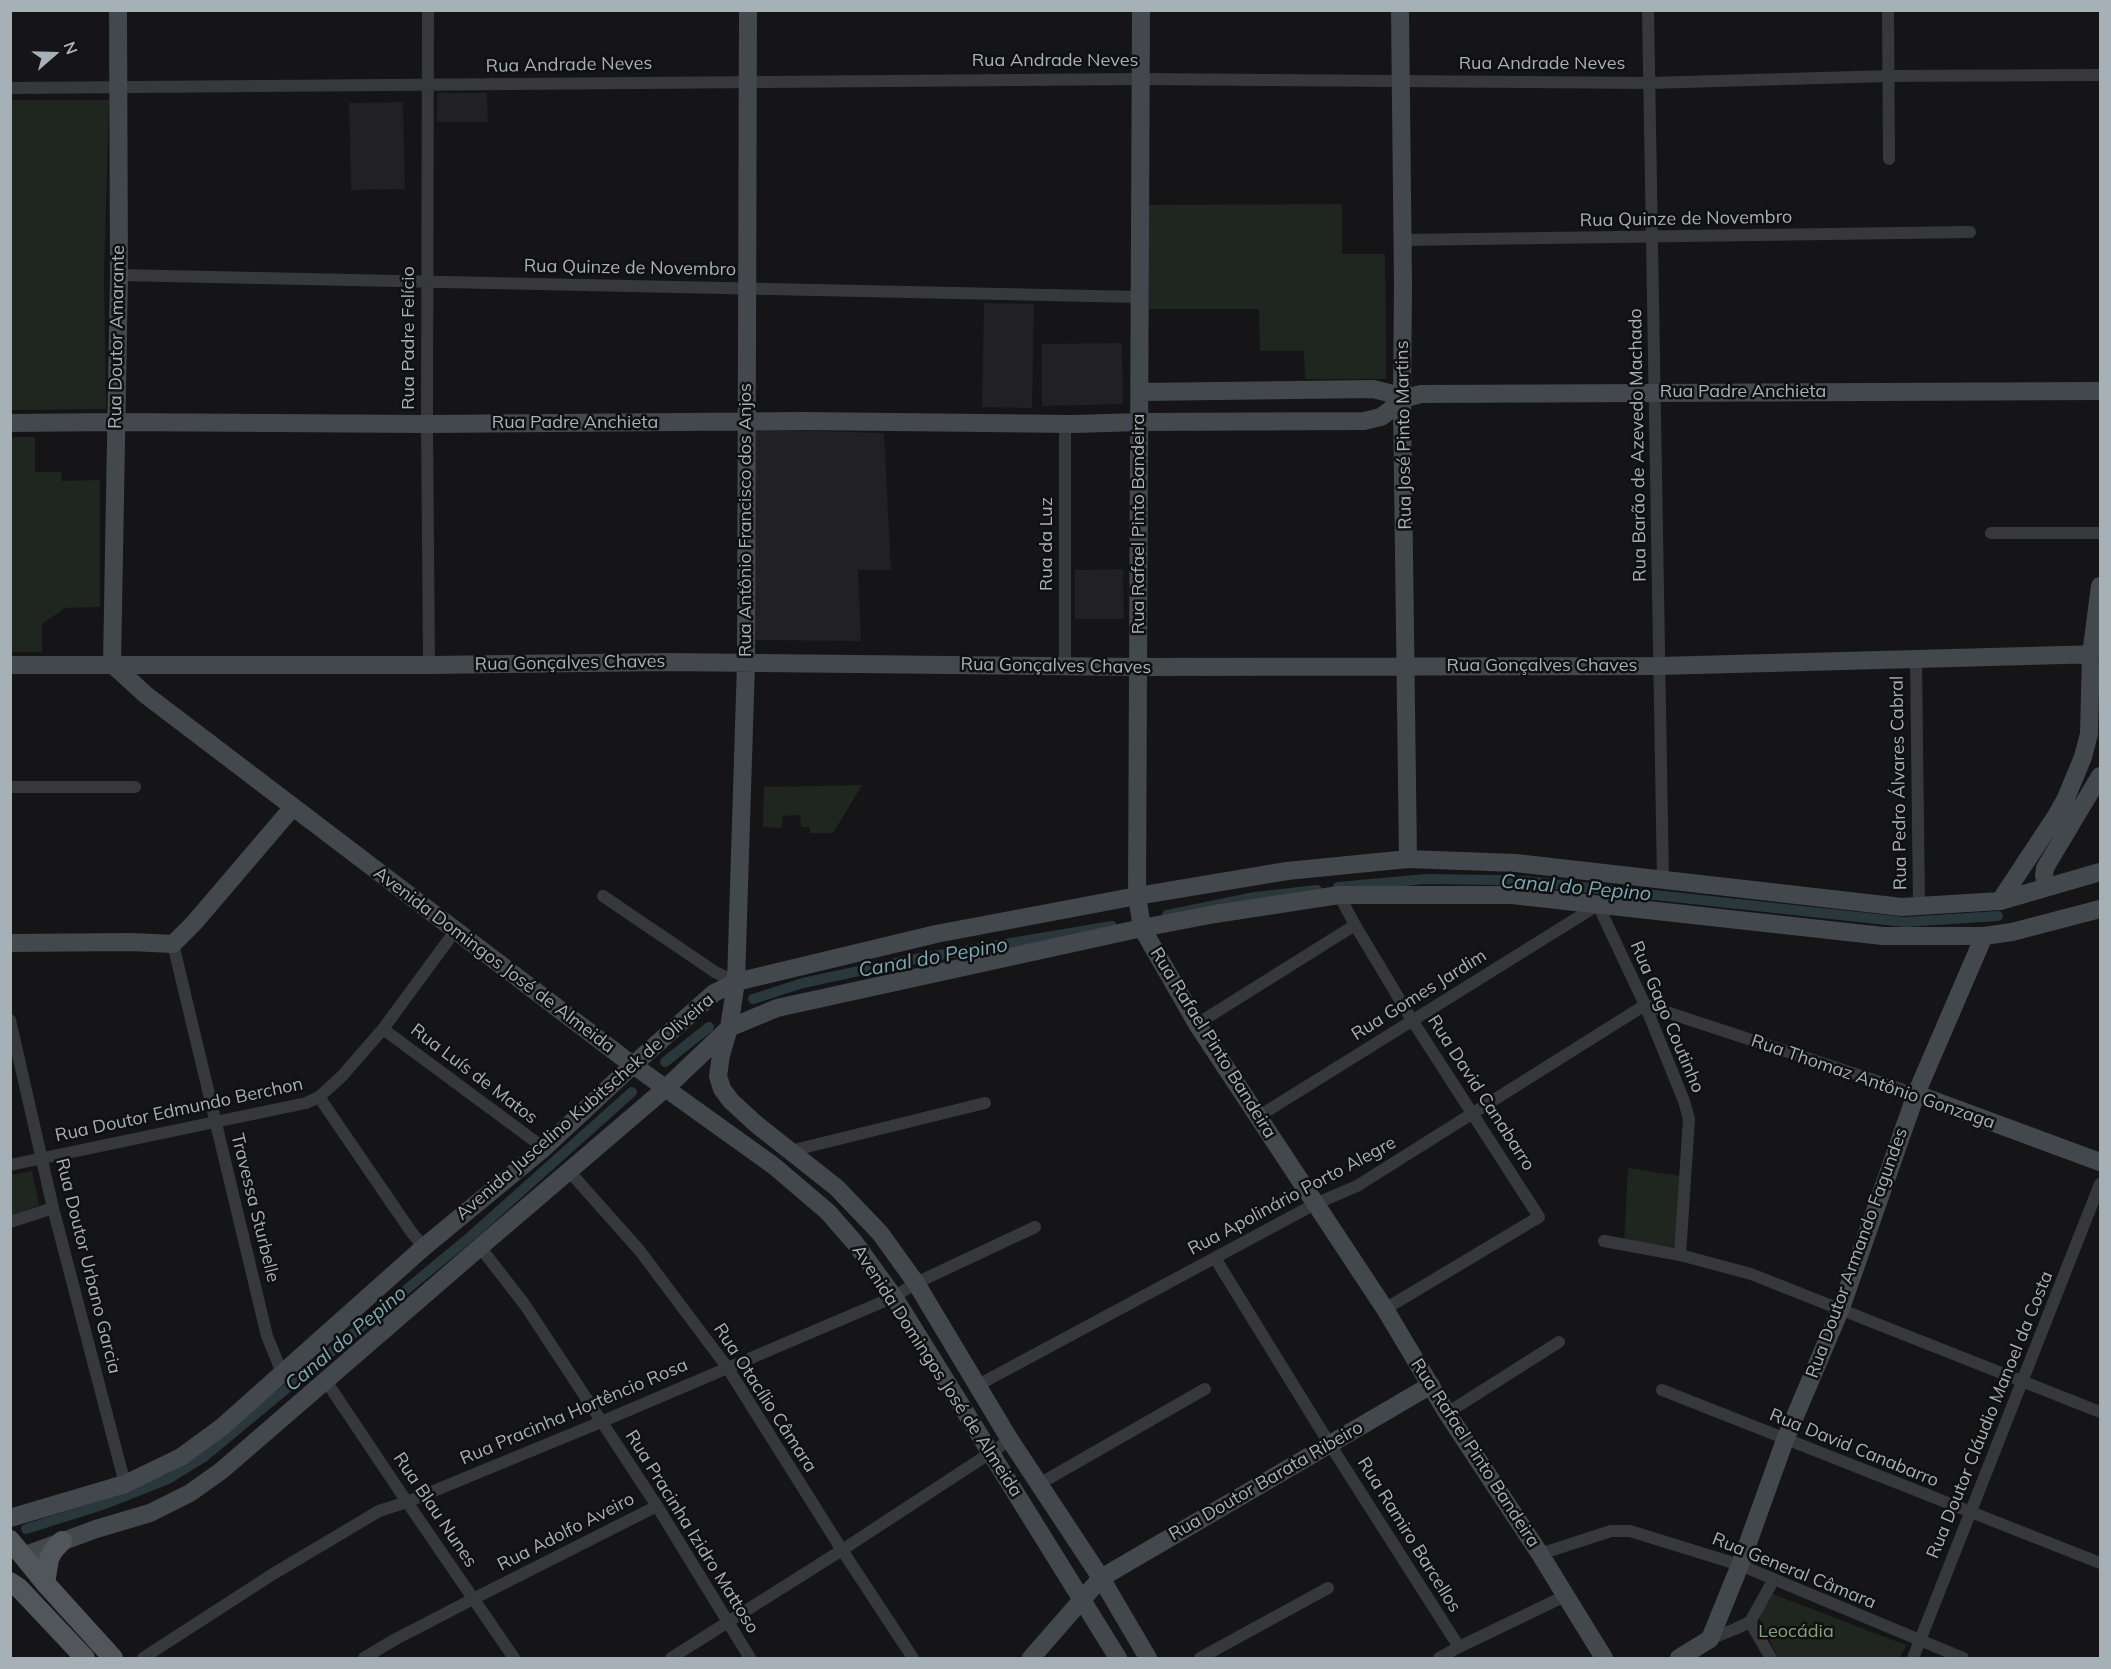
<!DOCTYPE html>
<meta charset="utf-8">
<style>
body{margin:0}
#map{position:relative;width:2111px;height:1669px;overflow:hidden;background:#151517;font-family:Mulish,sans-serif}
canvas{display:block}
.frame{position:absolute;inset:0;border:12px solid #a6b0b7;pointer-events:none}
.north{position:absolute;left:24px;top:24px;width:60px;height:60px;-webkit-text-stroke:4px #101011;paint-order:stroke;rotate:70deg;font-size:16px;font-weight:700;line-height:24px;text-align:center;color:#a6b0b7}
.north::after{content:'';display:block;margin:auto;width:21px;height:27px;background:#a6b0b7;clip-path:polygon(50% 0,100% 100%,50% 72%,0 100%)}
</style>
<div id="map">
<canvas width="2111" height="1669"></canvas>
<div class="frame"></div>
<div class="north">N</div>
</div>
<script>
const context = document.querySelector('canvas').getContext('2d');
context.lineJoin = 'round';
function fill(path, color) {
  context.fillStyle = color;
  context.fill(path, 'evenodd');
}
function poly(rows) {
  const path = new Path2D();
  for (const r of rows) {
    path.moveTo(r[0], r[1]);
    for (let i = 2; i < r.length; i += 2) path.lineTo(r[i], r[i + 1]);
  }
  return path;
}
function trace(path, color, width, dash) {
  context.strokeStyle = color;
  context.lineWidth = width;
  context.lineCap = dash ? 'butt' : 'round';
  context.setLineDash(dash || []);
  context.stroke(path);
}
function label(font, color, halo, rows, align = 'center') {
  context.font = font + ' Mulish,sans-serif';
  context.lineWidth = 5;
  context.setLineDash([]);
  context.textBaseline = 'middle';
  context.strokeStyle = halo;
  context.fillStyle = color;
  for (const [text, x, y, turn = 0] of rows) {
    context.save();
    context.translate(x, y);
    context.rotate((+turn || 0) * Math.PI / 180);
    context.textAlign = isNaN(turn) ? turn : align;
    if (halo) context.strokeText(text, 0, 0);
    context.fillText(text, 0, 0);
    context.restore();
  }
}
fill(poly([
 [437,93,487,93,488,122,437,122],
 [403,102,405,189,351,190,349,103],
 [984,303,1034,304,1032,408,982,407],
 [1122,343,1123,404,1042,406,1042,344],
 [754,429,884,433,891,570,858,570,861,641,752,640],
 [1123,569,1124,619,1075,619,1075,570]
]), '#212124');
fill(poly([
 [10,100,109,100,104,273,106,409,11,410],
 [1342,204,1342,254,1385,254,1386,379,1305,379,1304,351,1260,351,1259,309,1149,309,1148,205],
 [11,437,35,437,35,472,61,472,62,481,100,480,100,607,65,608,42,624,42,652,11,652],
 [862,785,833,833,810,833,810,827,801,827,800,815,783,816,782,828,763,827,764,787],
 [1628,1168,1680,1176,1677,1247,1624,1241],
 [32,1171,39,1205,11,1216,11,1175],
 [1770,1593,1906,1645,1900,1658,1778,1658,1758,1615]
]), '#1f261f');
trace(poly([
 [1338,887,1426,879,1495,880,1525,881,1905,922,1998,916],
 [1167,915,1255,897,1317,890],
 [753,999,803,983,910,960,1112,926],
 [665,1062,709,1027],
 [26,1529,102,1505,168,1479,204,1457,471,1236,632,1092]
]), '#2a383b', 10);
trace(poly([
 [428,10,427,424,429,665],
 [1648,10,1663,880],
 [1888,10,1889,159],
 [10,88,1141,79,1649,83,1889,76,2100,75],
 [1402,240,1970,232],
 [119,275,1140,297],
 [1065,424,1065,665],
 [1991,533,2100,533],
 [1916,659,1919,906],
 [10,787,135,787],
 [1339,895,1355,925,1412,1020,1539,1217,1385,1309],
 [603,896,715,972,736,982],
 [173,944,267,1336,282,1373],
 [10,1020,53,1208,125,1484],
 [1197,1024,1355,925],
 [383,1029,544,1148],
 [319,1097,412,1233,424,1247],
 [1259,1116,1598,905,1645,1005,1684,1101,1689,1119,1680,1255],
 [790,1151,985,1103],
 [10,1165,306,1103,319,1097,342,1076,383,1029,455,931],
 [569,1171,640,1251,727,1367,842,1550,913,1658],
 [10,1222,53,1208],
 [1604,1241,1680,1255,1751,1274,2100,1412],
 [480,1247,525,1305,657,1506,750,1658],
 [1215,1258,1329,1443,1459,1647],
 [326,1381,407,1502,514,1658],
 [978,1385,1315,1204,1357,1186,1645,1005,1916,1094],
 [1662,1390,2100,1563],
 [1447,1413,1559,1342],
 [1039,1484,1205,1389],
 [1540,1554,1611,1531,1630,1531,1740,1565,1963,1658],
 [1750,1622,1771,1658],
 [1710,1639,1735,1629,1750,1622,1774,1579],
 [143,1658,273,1574,379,1511,407,1502,601,1422,894,1297,916,1283,1035,1227],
 [364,1658,394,1640,473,1599,657,1506],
 [671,1658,842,1550,1010,1440],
 [1200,1658,1328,1588],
 [1439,1658,1459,1647,1565,1596],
 [1913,1658,2100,1184]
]), '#36383c', 12);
trace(poly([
 [748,10,746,663,736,982,729,1028,721,1055,718,1076,722,1089,731,1101,756,1124,837,1188,880,1233,916,1283,1010,1440,1101,1578,1148,1658],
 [1141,10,1137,896,1142,928,1197,1024,1385,1309,1447,1413,1540,1554,1604,1658],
 [1400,10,1403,285,1402,401,1408,859],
 [1140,392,1373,389,1389,393,1402,401],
 [10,423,115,422,427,424,804,421,1073,424,1140,422,1364,421,1381,417,1406,398,1421,394,2100,391],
 [112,664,146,695,622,1057,774,1166,828,1212,855,1243,894,1297,1118,1658],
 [112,664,119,275,118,10],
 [10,665,429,665,666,662,1138,667,1659,666,2100,654],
 [2050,886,2045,882,2044,875,2045,868,2100,776],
 [2000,901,2056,816,2066,798,2083,757,2089,734,2091,655,2100,586],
 [10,943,131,942,173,944,194,923,293,807],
 [1916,1094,2100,1162],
 [10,1518,125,1484,181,1457,222,1427,424,1247,544,1148,633,1065,714,993,736,982,936,934,1137,896,1287,871,1408,859,1516,863,1902,907,2000,901,2100,872],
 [23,1556,96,1529,150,1513,190,1493,221,1471,480,1247,666,1088,729,1028,777,1008,1142,928,1215,914,1339,895,1512,895,1883,936,1984,936,2012,932,2100,909],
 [1031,1658,1101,1578,1431,1385],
 [1679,1658,1710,1639,1740,1565,1785,1440,1841,1308,1916,1094,1984,936]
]), '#43484c', 18);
trace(poly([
 [10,1540,45,1583,113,1658],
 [10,1582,19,1588,85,1658],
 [45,1583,49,1559,53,1551,62,1541]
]), '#51565b', 20);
label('18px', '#a6b0b7', '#101011', [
 ["Rua Andrade Neves",1055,61],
 ["Rua Andrade Neves",1542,64],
 ["Rua Andrade Neves",569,65,-1],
 ["Rua Quinze de Novembro",1686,219,-1],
 ["Rua Quinze de Novembro",630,268,1],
 ["Rua Doutor Amarante",117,337,-89],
 ["Rua Padre Felício",409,338,-90],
 ["Rua Padre Anchieta",1743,392],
 ["Rua Padre Anchieta",575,423],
 ["Rua José Pinto Martins",1404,435,-91],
 ["Rua Barão de Azevedo Machado",1638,445,-91],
 ["Rua Antônio Francisco dos Anjos",746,520,-90],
 ["Rua Rafael Pinto Bandeira",1139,524,-90],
 ["Rua da Luz",1047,544,-90],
 ["Rua Gonçalves Chaves",570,663,-1],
 ["Rua Gonçalves Chaves",1056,666,1],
 ["Rua Gonçalves Chaves",1542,666],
 ["Rua Pedro Álvares Cabral",1899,783,-91],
 ["Avenida Domingos José de Almeida",494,960,37],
 ["Rua Gomes Jardim",1419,995,-32],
 ["Rua Gago Coutinho",1667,1017,67],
 ["Rua Rafael Pinto Bandeira",1213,1043,58],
 ["Rua Luís de Matos",474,1074,37],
 ["Rua Thomaz Antônio Gonzaga",1873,1082,19],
 ["Rua David Canabarro",1481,1093,57],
 ["Avenida Juscelino Kubitschek de Oliveira",585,1107,-41],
 ["Rua Doutor Edmundo Berchon",179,1110,-12],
 ["Rua Apolinário Porto Alegre",1292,1196,-28],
 ["Travessa Sturbelle",255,1208,76],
 ["Rua Doutor Armando Fagundes",1857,1253,-70],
 ["Rua Doutor Urbano Garcia",88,1266,76],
 ["Avenida Domingos José de Almeida",937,1371,57],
 ["Rua Otacílio Câmara",765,1398,57],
 ["Rua Pracinha Hortêncio Rosa",574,1412,-23],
 ["Rua Doutor Cláudio Manoel da Costa",1990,1415,-68],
 ["Rua David Canabarro",1854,1448,22],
 ["Rua Rafael Pinto Bandeira",1475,1453,57],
 ["Rua Doutor Barata Ribeiro",1266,1481,-30],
 ["Rua Blau Nunes",435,1510,56],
 ["Rua Adolfo Aveiro",566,1532,-27],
 ["Rua Pracinha Izidro Mattoso",692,1532,58],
 ["Rua Ramiro Barcellos",1409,1535,58],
 ["Rua General Câmara",1794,1571,22]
]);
label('18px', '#84a27d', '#101011', [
 ["Leocádia",1796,1632]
]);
label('italic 20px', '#7ca7b3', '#101011', [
 ["Canal do Pepino",1576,888,5],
 ["Canal do Pepino",933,958,-10],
 ["Canal do Pepino",346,1339,-40]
]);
</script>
